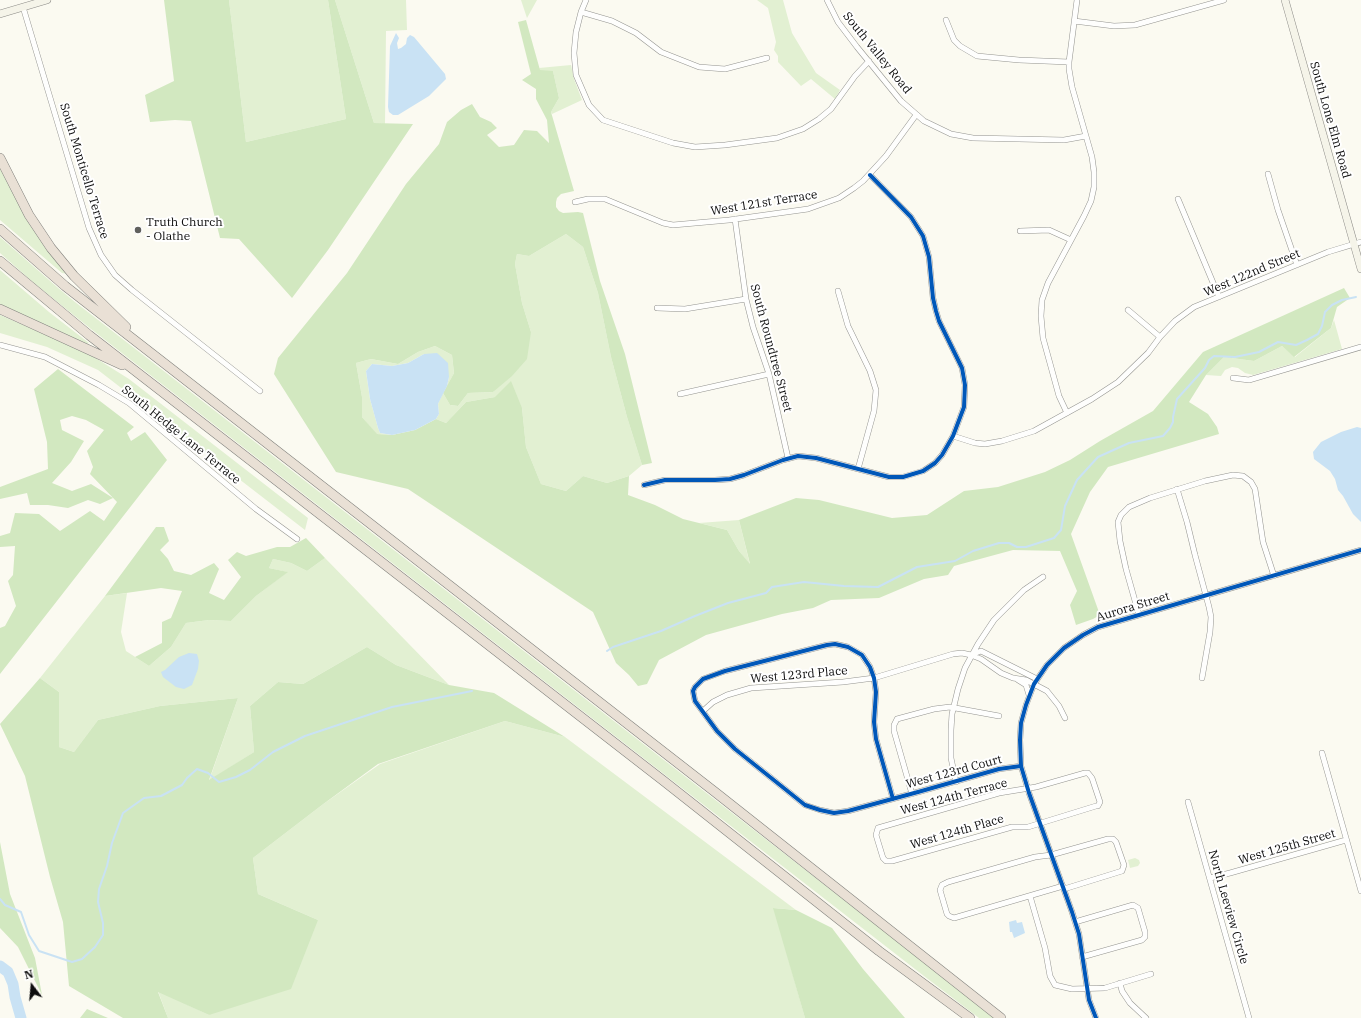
<!DOCTYPE html>
<style>
body{margin:0}
#map{position:relative;width:1361px;height:1018px;overflow:hidden;background:#fbfaf1;font-family:"IBM Plex Serif",serif}
canvas{display:block}
.north{position:absolute;left:12px;top:966px;width:40px;height:40px;-webkit-text-stroke:3px #fff;paint-order:stroke;rotate:344deg;font-size:11px;font-weight:700;line-height:16px;text-align:center;color:#0d0d0d}
.north::after{content:'';display:block;margin:auto;width:14px;height:18px;background:#0d0d0d;clip-path:polygon(50% 0,100% 100%,50% 72%,0 100%)}
</style>
<div id="map">
<canvas width="1361" height="1018"></canvas>
<div class="north">N</div>
</div>
<script>
const context = document.querySelector('canvas').getContext('2d');
context.lineJoin = 'round';
function fill(path, color) {
  context.fillStyle = color;
  context.fill(path, 'evenodd');
}
function poly(rows) {
  const path = new Path2D();
  for (const r of rows) {
    path.moveTo(r[0], r[1]);
    for (let i = 2; i < r.length; i += 2) path.lineTo(r[i], r[i + 1]);
  }
  return path;
}
function trace(path, color, width, dash) {
  context.strokeStyle = color;
  context.lineWidth = width;
  context.lineCap = dash ? 'butt' : 'round';
  context.setLineDash(dash || []);
  context.stroke(path);
}
function label(font, color, halo, rows, align = 'center') {
  context.font = font + ' "IBM Plex Serif",serif';
  context.lineWidth = 4;
  context.setLineDash([]);
  context.textBaseline = 'middle';
  context.strokeStyle = halo;
  context.fillStyle = color;
  for (const [text, x, y, turn = 0] of rows) {
    context.save();
    context.translate(x, y);
    context.rotate((+turn || 0) * Math.PI / 180);
    context.textAlign = isNaN(turn) ? turn : align;
    if (halo) context.strokeText(text, 0, 0);
    context.fillText(text, 0, 0);
    context.restore();
  }
}
fill(poly([
 [229,0,328,0,346,119,246,142],
 [335,0,406,0,407,30,386,31,385,124,374,123],
 [521,0,537,0,527,18],
 [757,0,783,0,792,33,816,73,840,90,835,99,811,79,801,86,778,62,778,56,774,50,776,42,768,8],
 [571,65,574,79,582,100,552,114,551,112,559,98,553,71,540,71,539,68],
 [0,166,68,274,62,273,0,220],
 [566,234,583,247,598,293,611,357,627,417,642,465,629,476,607,483,583,476,566,491,541,484,526,447,522,408,495,397,466,402,446,423,436,419,439,414,438,404,443,393,450,405,458,406,468,393,493,392,531,332,522,303,515,264,517,254,529,256],
 [0,237,57,287,75,302,880,928,994,1018,979,1018,924,976,91,329,34,283,0,253],
 [0,270,49,312,89,343,87,344,0,305],
 [0,315,86,352,129,379,308,518,305,530,98,370,47,347,0,333],
 [1334,320,1342,349,1253,375,1245,373,1238,368,1232,367,1225,370,1221,376,1206,375,1224,357,1254,361,1282,346,1295,357,1331,328],
 [435,346,452,355,454,373,447,386,449,377,424,354,408,363,392,366,372,364,366,371,370,399,378,428,380,433,392,435,376,434,362,417,362,397,356,363,371,359,398,364,418,352],
 [739,520,750,565,739,551,727,530,699,523],
 [325,558,449,685,396,665,367,647,303,684,278,682,250,706,254,752,209,781,238,698,160,706,98,720,74,752,59,747,59,692,40,678,105,596,127,593,121,632,126,651,149,666,171,647,186,623,209,620,231,621,256,596,287,572,269,568,273,559,291,563,307,571],
 [505,721,565,737,796,910,774,908,805,1018,168,1018,158,991,209,1015,318,920,258,894,253,858,322,805,380,764],
 [1135,858,1139,860,1140,863,1138,866,1130,868,1128,860]
]), '#e2f0d2');
fill(poly([
 [164,0,229,0,246,142,346,119,328,0,335,0,374,123,413,124,328,250,292,298,239,239,220,238,191,121,175,120,150,122,145,95,174,81],
 [526,20,540,70,553,71,559,98,551,112,574,191,561,194,557,198,556,202,556,207,559,211,563,213,578,212,583,213,600,281,625,354,652,463,642,465,627,417,611,357,598,293,583,247,566,234,529,256,517,254,515,264,522,303,531,332,527,359,512,376,493,392,468,393,458,406,450,405,443,393,454,373,452,355,435,346,418,352,398,364,371,359,356,363,362,397,362,417,377,434,392,435,415,430,436,419,446,423,466,402,495,397,511,381,522,408,526,447,541,484,566,491,583,476,607,483,629,476,628,495,655,505,683,519,727,530,739,551,750,564,739,520,796,498,819,500,892,518,927,515,964,491,998,487,1045,472,1070,460,1100,441,1153,411,1203,352,1344,288,1350,298,1337,307,1331,328,1294,357,1282,346,1254,361,1224,357,1206,375,1189,402,1208,414,1217,427,1219,434,1108,467,1090,492,1071,534,1100,615,1093,619,1076,625,1070,605,1077,591,1060,551,1013,550,954,566,948,575,924,579,879,598,831,600,813,608,782,614,706,635,659,660,647,684,638,686,629,675,616,663,593,612,408,489,336,472,274,374,278,358,347,273,406,184,439,144,447,122,461,110,472,104,480,117,491,122,497,128,487,135,499,147,514,145,524,130,537,131,549,143,547,120,536,99,536,89,522,80,531,74,518,22],
 [58,369,134,427,127,433,131,441,145,432,167,460,0,674,0,628,5,626,16,606,8,581,13,575,15,546,0,547,0,536,10,533,15,513,39,514,60,531,90,511,104,521,117,502,90,474,93,467,87,451,104,430,86,420,72,416,60,420,62,430,84,441,71,462,52,483,72,491,91,484,113,498,100,504,88,500,68,508,48,505,30,505,27,493,0,499,0,487,48,469,47,442,34,389],
 [156,527,164,527,169,541,160,550,168,559,174,571,191,575,214,563,219,569,209,593,224,600,241,577,228,560,237,552,246,556,277,547,290,547,306,538,325,558,307,571,291,563,273,559,269,568,288,572,256,596,231,621,209,620,186,623,171,647,149,666,135,657,162,643,162,622,171,618,182,591,161,588,105,596],
 [367,647,396,665,449,685,494,693,565,737,505,721,378,764,322,805,253,858,258,894,318,920,291,989,209,1015,158,992,168,1018,123,1018,69,986,63,922,50,877,25,776,0,724,40,678,59,692,59,747,74,752,98,720,160,706,238,698,209,780,254,752,250,706,278,682,303,684],
 [0,842,10,894,35,958,42,995,18,947,0,928],
 [773,908,796,910,832,928,863,969,905,1018,805,1018],
 [87,1009,108,1018,80,1018]
]), '#d2e8c0');
fill(poly([
 [396,33,399,38,397,43,398,49,401,48,406,44,407,38,410,35,414,37,445,74,446,79,429,96,411,107,398,115,393,115,389,112,388,107,390,46],
 [437,353,448,363,449,377,447,386,438,404,439,414,436,419,415,430,392,435,380,433,378,428,370,399,366,371,372,364,392,366,408,363,424,354],
 [1357,427,1361,428,1361,522,1353,514,1343,496,1338,490,1335,479,1330,471,1314,459,1313,452,1321,442,1341,432],
 [189,653,197,654,199,661,198,669,192,685,184,689,176,687,163,677,161,672,165,670,179,657],
 [1016,920,1017,923,1022,922,1025,933,1014,938,1012,932,1010,932,1009,922]
]), '#c9e2f4');
trace(poly([
 [607,651,613,647,661,631,695,616,728,603,766,593,772,587,804,582,844,586,878,587,917,567,955,561,973,551,999,543,1009,543,1017,547,1026,547,1054,538,1061,530,1065,506,1077,480,1098,457,1129,443,1163,436,1170,428,1173,422,1173,417,1177,399,1205,368,1209,360,1214,356,1235,357,1259,352,1278,342,1296,345,1307,340,1318,334,1322,326,1325,312,1332,305,1342,300,1356,297],
 [0,899,5,905,21,912,29,935,39,951,72,962,82,959,95,947,103,935,103,923,98,902,99,889,107,866,112,843,123,813,144,798,161,796,182,785,187,778,197,769,208,773,219,782,236,777,250,770,273,752,305,736,392,707,472,691]
]), '#c9e2f4', 2);
trace(poly([
 [0,966,8,972,13,984,15,997,21,1018]
]), '#c9e2f4', 11);
const street = poly([
 [586,0,581,12,576,32,574,53,576,75,589,105,603,120,673,143,695,147,725,145,777,138,803,129,819,119,831,109,855,76,869,61],
 [827,0,838,22,857,47,901,101,924,121,951,134,973,138,1064,140,1086,136],
 [23,7,89,228,101,255,115,275,132,290,260,391],
 [581,12,612,21,636,33,661,52,699,67,725,69,767,58],
 [946,20,954,40,960,46,977,56,1019,60,1069,62],
 [1074,21,1114,26,1135,25,1224,0],
 [1268,174,1278,210,1297,265],
 [1178,199,1219,297],
 [575,202,588,199,605,199,663,223,673,225,729,220,808,209,839,198,854,188,863,181,886,156,916,115],
 [735,219,746,299,753,327,769,374,788,458],
 [1020,231,1049,230,1071,240],
 [838,291,848,326,870,371,876,390,874,411,858,469],
 [657,308,685,309,746,299],
 [1128,310,1160,337],
 [0,345,45,357,99,385,129,403,256,509,297,539],
 [1233,378,1249,380,1361,347],
 [680,394,769,374],
 [1067,413,1059,396,1043,338,1041,316,1042,300,1048,283,1084,216,1091,201,1094,187,1094,172,1092,157,1072,87,1069,69,1069,62,1077,0],
 [953,436,975,443,985,444,1002,441,1034,431,1092,399,1118,382,1148,353,1160,337,1175,321,1194,307,1328,252,1361,242],
 [644,485,665,480,715,480,730,479,744,475,783,460,798,456,816,458,889,477,903,477,923,471,935,463,942,455,953,436,964,407,965,385,962,368,939,321,936,311,933,298,929,257,923,236,911,217,870,175],
 [1177,489,1187,522,1195,555,1209,607,1211,617,1210,632,1202,678],
 [1139,615,1126,569,1120,541,1118,522,1121,515,1129,507,1150,498,1205,481,1233,475,1243,476,1251,482,1255,489,1263,542,1274,576],
 [971,655,981,651,1037,679],
 [1018,680,1026,685,1029,695],
 [703,711,713,702,727,695,751,688,843,682,874,678,953,654,962,653,971,655,981,659,1001,673,1013,678,1026,680,1047,691,1059,706,1065,718],
 [1322,753,1361,891],
 [1085,773,1088,773,1092,778,1100,802,1098,806,1096,806,1028,827,1012,827,892,861,886,861,883,858,876,835,878,828,999,793,1036,787,1085,773],
 [956,782,951,758,951,730,952,714,958,689,965,668,978,644,994,620,1024,590,1043,577],
 [912,794,894,731,894,725,897,719,934,709,950,707,999,716],
 [893,799,876,739,874,722,876,692,874,678,870,667,862,655,848,647,835,644,827,645,725,671,703,679,695,687,693,691,695,701,717,731,735,749,805,805,820,810,834,813,848,811,918,792,999,769,1021,766],
 [1188,802,1249,1018],
 [1210,878,1230,873,1346,840],
 [1063,886,954,918,949,916,947,914,940,890,942,885,948,882,1035,857,1051,855,1108,839,1113,839,1116,842,1124,865,1122,871,1064,889],
 [1030,896,1045,948,1050,976,1055,985,1072,989,1105,988,1151,974],
 [1075,922,1133,905,1138,908,1145,932,1145,937,1142,940,1082,957],
 [1120,983,1122,991,1130,1003,1146,1018],
 [1096,1018,1089,1000,1079,934,1072,912,1029,793,1021,766,1020,740,1021,723,1026,705,1034,684,1047,665,1064,648,1083,635,1098,627,1361,550]
]);
const secondary = poly([
 [1285,0,1361,269],
 [0,14,47,0]
]);
const highway = poly([
 [0,158,29,215,51,248,74,276,126,327],
 [0,229,65,286,715,792,1001,1018],
 [0,261,89,335,665,782,879,951,970,1018],
 [0,309,122,365]
]);
trace(street, '#949490', 6);
trace(secondary, '#8b8a86', 8);
trace(highway, '#81817d', 10);
trace(street, '#fefefd', 5);
trace(secondary, '#f5f4e9', 7);
trace(highway, '#e9e0d5', 9);
trace(poly([
 [644,485,665,480,715,480,730,479,744,475,783,460,798,456,816,458,889,477,903,477,923,471,935,463,942,455,953,436,964,407,965,385,962,368,939,321,936,311,933,298,929,257,923,236,911,217,870,175],
 [893,799,876,739,874,722,876,692,874,678,870,667,862,655,848,647,835,644,827,645,725,671,703,679,695,687,693,691,695,701,717,731,735,749,805,805,820,810,834,813,848,811,918,792,999,769,1021,766],
 [1096,1018,1089,1000,1079,934,1072,912,1029,793,1021,766,1020,740,1021,723,1026,705,1034,684,1047,665,1064,648,1083,635,1098,627,1361,550]
]), '#0057b8', 4);
for (const [x, y, r, color] of [
 [138,230,4,"#60605d"]
]) {
  const dot = new Path2D();
  dot.arc(x, y, r, 0, 2 * Math.PI);
  context.fillStyle = color;
  context.fill(dot);
  trace(dot, '#fff', 1.5);
}
label('12px', '#0d0d0d', '#fff', [
 ["South Valley Road",877,53,51],
 ["South Lone Elm Road",1330,120,74],
 ["South Monticello Terrace",84,171,73],
 ["West 121st Terrace",764,203,-9],
 ["West 122nd Street",1252,273,-23],
 ["South Roundtree Street",771,348,75],
 ["South Hedge Lane Terrace",181,435,39],
 ["Aurora Street",1133,607,-17],
 ["West 123rd Place",799,675,-5],
 ["West 123rd Court",954,772,-15],
 ["West 124th Terrace",954,797,-15],
 ["West 124th Place",957,832,-16],
 ["West 125th Street",1287,847,-16],
 ["North Leeview Circle",1228,907,74]
]);
label('12px', '#0d0d0d', '#fff', [
 ["Truth Church",146,223],
 ["- Olathe",146,237]
], 'left');
</script>
